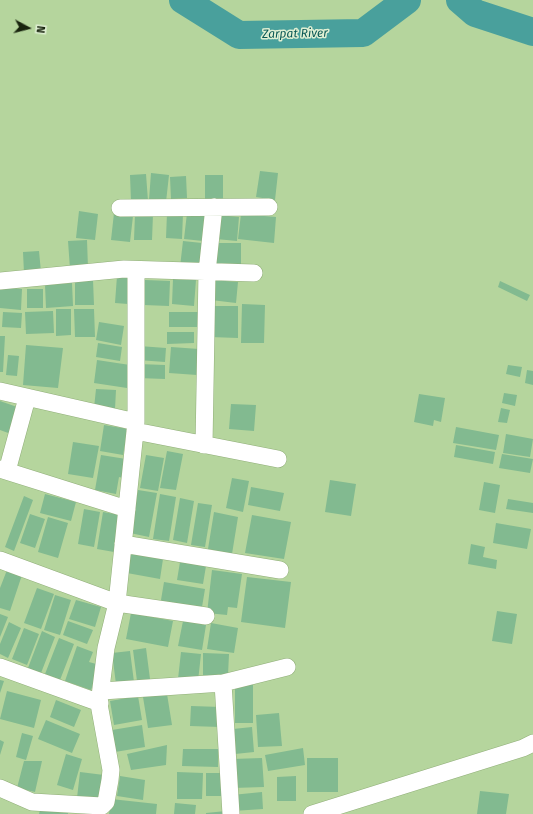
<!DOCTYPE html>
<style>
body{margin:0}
#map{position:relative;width:533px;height:814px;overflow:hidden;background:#b5d59d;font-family:"Fira Sans",sans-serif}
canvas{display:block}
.north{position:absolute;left:8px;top:8px;width:40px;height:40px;-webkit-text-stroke:3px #e0f0d4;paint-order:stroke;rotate:97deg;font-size:11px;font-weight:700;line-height:16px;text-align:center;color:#18240e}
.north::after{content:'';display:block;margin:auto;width:14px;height:18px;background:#18240e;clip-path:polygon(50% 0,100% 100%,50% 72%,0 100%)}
</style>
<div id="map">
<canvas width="533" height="814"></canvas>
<div class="north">N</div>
</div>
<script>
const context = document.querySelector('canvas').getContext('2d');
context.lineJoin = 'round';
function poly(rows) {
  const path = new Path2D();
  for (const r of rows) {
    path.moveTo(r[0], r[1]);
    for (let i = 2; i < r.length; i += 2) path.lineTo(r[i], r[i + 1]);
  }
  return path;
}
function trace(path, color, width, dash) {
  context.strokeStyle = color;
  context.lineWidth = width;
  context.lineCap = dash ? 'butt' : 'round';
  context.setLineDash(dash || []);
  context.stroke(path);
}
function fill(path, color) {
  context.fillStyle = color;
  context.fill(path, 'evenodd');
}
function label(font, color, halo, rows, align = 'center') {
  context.font = font + ' "Fira Sans",sans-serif';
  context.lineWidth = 3;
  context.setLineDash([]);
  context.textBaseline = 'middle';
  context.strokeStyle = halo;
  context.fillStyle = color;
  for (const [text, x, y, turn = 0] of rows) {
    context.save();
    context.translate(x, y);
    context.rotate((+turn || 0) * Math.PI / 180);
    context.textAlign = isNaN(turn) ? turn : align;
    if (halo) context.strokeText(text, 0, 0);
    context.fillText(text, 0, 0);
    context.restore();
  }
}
trace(poly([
 [183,0,239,35,363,33,407,0],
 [460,0,475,13,533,32]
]), '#49a09c', 28);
fill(poly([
 [260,171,278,173,275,200,256,197],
 [151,173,169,175,166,202,149,200],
 [146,174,148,201,131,201,130,175],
 [205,175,223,175,223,201,205,201],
 [186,176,187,198,171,199,170,177],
 [79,211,98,214,95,240,76,238],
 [114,213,133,216,130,242,111,240],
 [167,213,183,213,182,239,166,238],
 [187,213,206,215,203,241,184,239],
 [135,214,153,214,152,240,134,240],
 [241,214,276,217,274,243,238,239],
 [218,215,239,217,237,241,216,239],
 [87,240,88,268,70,269,68,241],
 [183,241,202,243,199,269,180,267],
 [217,243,241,243,241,269,217,269],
 [39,251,41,272,24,273,23,252],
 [117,276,129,276,128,304,115,303],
 [173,279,196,280,194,306,172,304],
 [75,280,93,280,94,305,75,305],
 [145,280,170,281,169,306,144,305],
 [213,280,238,282,236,303,211,300],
 [500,281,530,295,527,301,498,287],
 [72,283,73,306,46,308,45,285],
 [0,287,22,289,21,310,0,308],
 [27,289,43,289,43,308,27,308],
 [242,304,265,305,264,343,241,343],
 [210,306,238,306,238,338,210,337],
 [56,309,71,309,71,335,56,336],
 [74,309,94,309,95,337,75,337],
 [53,311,54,333,26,334,25,312],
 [3,312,22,313,21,328,2,327],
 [169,312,198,312,198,327,169,327],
 [99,322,124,326,121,345,96,340],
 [167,332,194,332,194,343,167,344],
 [0,336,5,336,3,372,0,372],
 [98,343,122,347,120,361,96,357],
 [26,345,63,348,58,388,23,385],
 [139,346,166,348,165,362,138,360],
 [171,347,199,349,197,375,169,373],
 [8,355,19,356,17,376,6,375],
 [97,360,130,365,127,388,94,383],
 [138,364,165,365,165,379,138,378],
 [508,365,522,367,520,377,506,374],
 [527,370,533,371,533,385,525,383],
 [96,389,116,390,115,409,94,408],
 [504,393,517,395,515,406,502,403],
 [419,394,445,398,441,422,434,420,433,426,414,422],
 [0,401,20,408,11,434,0,430],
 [231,404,256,405,254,431,229,429],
 [501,408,510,410,507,423,498,422],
 [104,425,128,429,123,455,100,451],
 [456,427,499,435,496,450,453,443],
 [506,434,533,439,530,457,503,453],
 [73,442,99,446,93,478,68,474],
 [456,445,495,452,493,464,454,457],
 [167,451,183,454,176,490,160,488],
 [502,454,533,459,530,473,499,468],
 [101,455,126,459,123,478,119,477,116,494,95,490],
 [146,455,164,458,158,491,140,488],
 [232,478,249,481,243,512,226,508],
 [330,480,356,484,351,516,325,512],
 [484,482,500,485,495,513,479,510],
 [251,487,284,493,280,511,248,505],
 [138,490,157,493,149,537,130,533],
 [45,494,76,502,71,521,40,513],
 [160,494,176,497,169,541,153,539],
 [24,496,33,500,14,551,5,547],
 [180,498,194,501,187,543,173,540],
 [508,499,533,503,533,513,506,509],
 [198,503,212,505,205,547,191,545],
 [84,509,100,512,94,547,78,544],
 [103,512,120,515,114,552,97,549],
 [214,512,238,517,232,554,208,549],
 [30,514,45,519,35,548,20,543],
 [252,515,291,522,284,559,245,553],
 [48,517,68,523,58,558,38,552],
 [496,523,531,529,527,549,493,543],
 [471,544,485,547,483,557,497,560,496,569,468,564],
 [131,553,163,559,160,579,127,573],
 [180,562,206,566,203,584,177,580],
 [7,570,22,575,10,611,0,608,0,588],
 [212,570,242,574,237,608,228,607,227,615,207,613],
 [247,577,291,582,285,628,241,622],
 [164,582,205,589,201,613,160,606],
 [37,588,54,594,41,629,24,623],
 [55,595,71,600,60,635,44,630],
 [76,600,101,607,95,627,69,619],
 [497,611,517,614,512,644,492,641],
 [131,613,173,621,168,647,126,639],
 [0,614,8,617,0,637],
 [68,621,93,630,87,644,63,635],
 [183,621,206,625,202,650,178,646],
 [9,622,21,628,8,658,0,654,0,644],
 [211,623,238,628,234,653,207,649],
 [24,628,39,634,27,665,12,659],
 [42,631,55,637,41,673,28,668],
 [59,638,74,644,60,680,45,674],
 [77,646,93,652,89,662,100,665,91,690,65,681],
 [146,648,150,679,137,681,133,650],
 [130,651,134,682,116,684,112,653],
 [181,652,201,654,198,681,178,679],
 [203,653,229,654,228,675,203,675],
 [0,680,4,681,0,693],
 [235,685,253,685,253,723,235,723],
 [7,691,41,700,34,728,0,719],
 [167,694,172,725,148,728,143,697],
 [138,696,142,720,114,725,110,701],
 [56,700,81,710,74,727,50,717],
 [191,706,221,707,220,727,190,726],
 [279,713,282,746,258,747,256,715],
 [46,720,80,734,72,753,38,739],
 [142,725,145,747,115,752,112,730],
 [252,727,254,752,235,754,233,729],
 [22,733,33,736,26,760,16,757],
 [0,740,4,742,0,755],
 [167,745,166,765,131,770,127,754],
 [303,748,305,765,268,771,265,755],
 [183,749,218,749,218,767,182,766],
 [66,754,82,759,73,790,57,785],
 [262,758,264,787,233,788,232,759],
 [307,758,338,758,338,792,307,792],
 [24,761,42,761,35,792,17,788],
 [80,772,104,775,101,801,77,798],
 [177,772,203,773,202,799,177,799],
 [206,773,227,773,227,796,206,796],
 [120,776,145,780,143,800,117,796],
 [296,776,296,801,277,801,277,777],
 [480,791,509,794,506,814,477,814],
 [262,792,263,809,233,811,232,795],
 [111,799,157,804,156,814,109,814],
 [175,803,196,805,195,814,174,814],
 [40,810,68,813,68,814,39,814],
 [226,811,226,814,206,814,206,813]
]), '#82ba90');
const street = poly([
 [120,208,269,207],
 [0,281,124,269,254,273],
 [0,391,136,422],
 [135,431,278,459],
 [204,445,207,272,214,207],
 [0,469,127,509],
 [7,471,27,398],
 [123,544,280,570],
 [0,560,117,603,206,616],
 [0,667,100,703],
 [223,683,231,814],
 [102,691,223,683,287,667],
 [0,788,32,802,102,806,106,802,110,780,111,770,99,704,106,648,117,603,136,422,136,270],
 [312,814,523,748,533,743]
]);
trace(street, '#90ae78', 18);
trace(street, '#fff', 17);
label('italic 12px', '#085754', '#e0f0d4', [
 ["Zarpat River",295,34,-1]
]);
</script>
